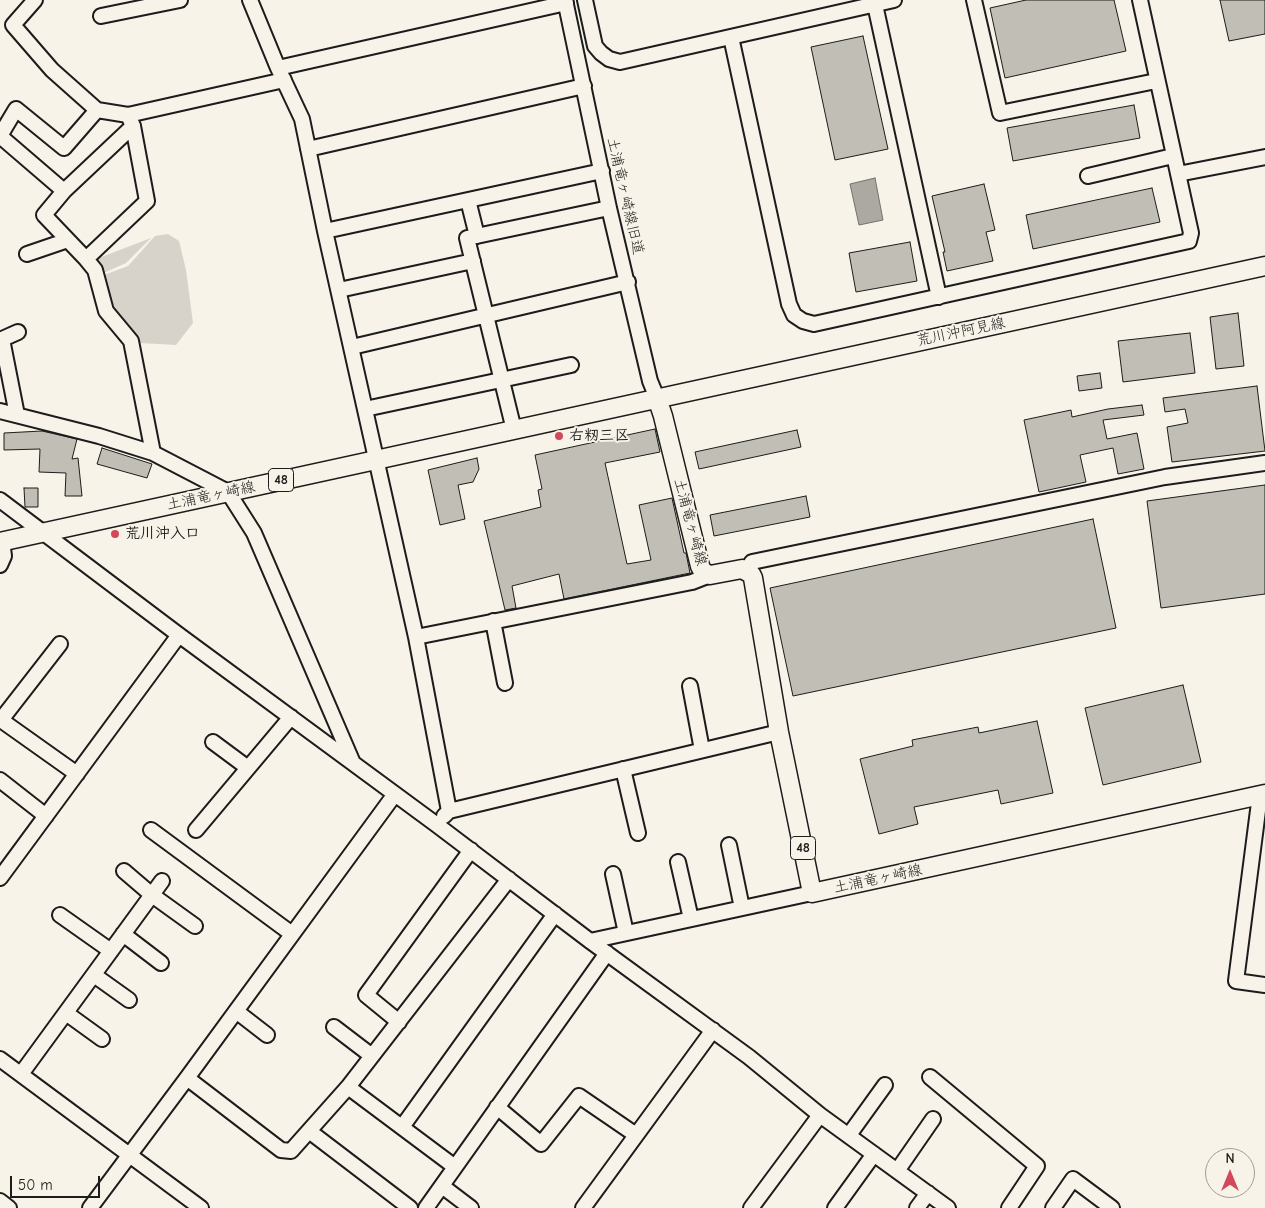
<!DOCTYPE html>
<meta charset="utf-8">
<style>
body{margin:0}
#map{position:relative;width:1265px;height:1208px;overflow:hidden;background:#f7f3e8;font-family:"Comic Neue",sans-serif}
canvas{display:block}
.north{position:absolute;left:1205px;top:1148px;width:50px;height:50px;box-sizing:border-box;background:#f7f3e8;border:1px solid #9f9d96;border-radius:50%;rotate:0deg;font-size:14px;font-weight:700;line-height:20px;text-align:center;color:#1c1c1c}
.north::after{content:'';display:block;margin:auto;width:18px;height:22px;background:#d1495b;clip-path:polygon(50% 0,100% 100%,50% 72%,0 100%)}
.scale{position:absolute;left:10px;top:1176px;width:90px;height:22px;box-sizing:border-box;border:2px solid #1c1c1c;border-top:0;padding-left:6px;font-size:15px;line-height:18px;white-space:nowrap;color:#1c1c1c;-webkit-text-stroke:4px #f7f3e8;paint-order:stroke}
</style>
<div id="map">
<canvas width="1265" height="1208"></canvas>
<div class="north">N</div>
<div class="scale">50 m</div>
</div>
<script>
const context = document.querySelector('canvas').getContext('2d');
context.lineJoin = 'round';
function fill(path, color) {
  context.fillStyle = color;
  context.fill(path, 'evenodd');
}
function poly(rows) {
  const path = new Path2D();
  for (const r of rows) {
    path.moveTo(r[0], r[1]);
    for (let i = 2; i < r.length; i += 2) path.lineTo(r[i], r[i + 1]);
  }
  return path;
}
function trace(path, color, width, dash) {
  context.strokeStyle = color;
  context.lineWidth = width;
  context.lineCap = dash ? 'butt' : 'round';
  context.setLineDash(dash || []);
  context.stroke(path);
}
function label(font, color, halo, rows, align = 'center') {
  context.font = font + ' "Comic Neue","Klee One",sans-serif';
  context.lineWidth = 4;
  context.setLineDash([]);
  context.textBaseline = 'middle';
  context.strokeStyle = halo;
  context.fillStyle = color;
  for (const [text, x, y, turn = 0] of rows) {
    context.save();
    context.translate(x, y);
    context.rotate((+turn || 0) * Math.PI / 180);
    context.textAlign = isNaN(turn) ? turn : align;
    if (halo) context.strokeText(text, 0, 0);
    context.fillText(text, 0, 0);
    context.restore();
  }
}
fill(poly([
 [168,234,179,241,186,270,193,323,176,345,140,343,106,311,96,278,128,266,155,236],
 [151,238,126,263,99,275,91,261]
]), '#d7d3cb');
const water = poly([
 [875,178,883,220,859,225,850,184,875,178]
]);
fill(water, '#aca9a2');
trace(water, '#72716c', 1);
const building = poly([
 [1026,0,1114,0,1126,51,1005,78,990,8,1026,0],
 [1220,0,1265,0,1265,34,1229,41,1220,0],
 [863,36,888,149,835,160,811,47,863,36],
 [1134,105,1140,138,1013,161,1007,128,1134,105],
 [984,184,995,230,986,232,993,261,947,271,943,252,945,252,932,196,984,184],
 [1152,188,1160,222,1033,249,1026,215,1152,188],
 [910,242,917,281,856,292,849,253,910,242],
 [1238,313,1244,366,1216,369,1210,317,1238,313],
 [1190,333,1195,373,1123,382,1118,341,1190,333],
 [1100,373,1102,388,1079,391,1077,376,1100,373],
 [1257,386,1265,451,1172,462,1167,427,1188,423,1185,409,1165,412,1163,398,1257,386],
 [1142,405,1144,415,1103,420,1107,439,1137,433,1144,469,1118,474,1113,448,1080,455,1086,482,1039,492,1024,420,1071,410,1072,417,1108,409,1142,405],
 [655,429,660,452,605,463,627,564,651,560,639,505,672,498,684,553,686,553,690,573,564,599,559,574,512,586,516,608,505,610,484,521,541,507,538,490,542,489,535,455,655,429],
 [797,430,801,447,699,469,695,452,797,430],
 [42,431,77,439,72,459,78,458,82,496,65,496,66,473,39,472,40,449,4,450,4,433,42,431],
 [102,448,152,464,147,478,97,464,102,448],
 [477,458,479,469,473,482,458,485,465,519,440,525,428,470,477,458],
 [1265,485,1265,594,1161,608,1147,501,1265,485],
 [24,488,38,488,38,507,25,507,24,488],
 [806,496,810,517,714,536,710,515,806,496],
 [1093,519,1116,628,793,696,770,588,1093,519],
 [1183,685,1201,762,1103,785,1085,708,1183,685],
 [1037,721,1053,793,1001,804,998,790,914,807,918,824,879,834,860,759,913,746,912,740,978,727,979,733,1037,721]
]);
fill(building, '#c0beb5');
trace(building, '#1c1c1c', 1);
const minor = poly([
 [35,0,13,25,52,70,97,110,128,115,284,80],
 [250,0,278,68,302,119,325,231,416,637,449,811],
 [565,0,609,208,650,381,657,398],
 [585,0,595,46,601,53,609,59,620,62,894,0],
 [874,0,939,297],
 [974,0,1000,113,1156,81],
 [101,16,180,0],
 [731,37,789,304,794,315,803,321,814,324,1189,241,1191,233,1140,0],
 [278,68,566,3],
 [0,136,64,191,133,126,128,115],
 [0,136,16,109,64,148,97,110],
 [308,149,584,86],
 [1178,174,1265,157],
 [1088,176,1173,156],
 [64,191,44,215,86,259,95,270,106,311,131,341,153,453],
 [468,200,477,236],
 [325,231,602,171],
 [27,254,68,240],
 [86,259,147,201,133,126],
 [339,290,473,261],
 [2,339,17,415],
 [0,340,18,332],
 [352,347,628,282],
 [365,409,571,365],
 [0,411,99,436,153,453,228,492,254,533,353,763],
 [514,430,467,238,609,208],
 [0,500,179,635,437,825,590,941,749,1057,820,1115,948,1208],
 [0,565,4,556,2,541],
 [746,571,752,562,1165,477,1265,463],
 [493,621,505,683],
 [416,637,692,582,710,575],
 [60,644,1,720,77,774],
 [690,686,702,750],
 [213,742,248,768],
 [623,769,638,833],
 [0,780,46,816],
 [1260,795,1236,981,1265,985],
 [444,816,449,811,779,732],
 [151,830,292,934],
 [196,830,291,717],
 [729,845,742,908],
 [678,862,691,919],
 [124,871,152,895,195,926],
 [613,874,626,933],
 [0,878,179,635],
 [60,915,111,951],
 [123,934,161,963],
 [590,941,812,893],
 [94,975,129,1000],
 [236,1011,267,1035],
 [66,1013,102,1039],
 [399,1022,366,995,471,850],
 [334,1027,372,1056],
 [0,1059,201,1208],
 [21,1074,162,881],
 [930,1077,1037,1166,1009,1208],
 [187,1078,281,1150,291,1151,348,1087,509,879],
 [348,1087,455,1167],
 [497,1107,541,1144,579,1096,636,1135],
 [402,1127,555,914],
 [309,1131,410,1208],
 [849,1135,885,1085],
 [897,1171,933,1119],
 [442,1186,471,1208],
 [0,1201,9,1208],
 [90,1208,187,1078,395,794],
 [426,1208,607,953],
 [583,1208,713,1030],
 [751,1208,820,1115],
 [835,1208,874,1154],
 [917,1208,928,1193],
 [1053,1208,1073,1179,1112,1208]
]);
const major = poly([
 [657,398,663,416,700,566,703,572,710,575,742,569,751,574,753,578,779,732,812,893,1265,794],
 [0,542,1265,266]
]);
trace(minor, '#1c1c1c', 18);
trace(major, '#1c1c1c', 21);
trace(minor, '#f7f3e8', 14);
trace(major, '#f7f3e8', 18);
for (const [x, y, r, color] of [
 [559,436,5,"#d1495b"],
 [115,534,5,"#d1495b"]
]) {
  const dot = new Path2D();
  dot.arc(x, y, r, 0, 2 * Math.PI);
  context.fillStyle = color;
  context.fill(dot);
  trace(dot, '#f7f3e8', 2);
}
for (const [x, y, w] of [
 [281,480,25],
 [803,848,25]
]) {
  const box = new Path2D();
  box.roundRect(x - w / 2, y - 11.5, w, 23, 4);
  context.fillStyle = '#f7f3e8';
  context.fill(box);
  trace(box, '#1c1c1c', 1);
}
label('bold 14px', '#1c1c1c', null, [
 ["48",281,480],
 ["48",803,848]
]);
label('15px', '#1c1c1c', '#f7f3e8', [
 ["土浦竜ヶ崎線旧道",625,196,77],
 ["荒川沖阿見線",961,332,-12],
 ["土浦竜ヶ崎線",211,496,-12],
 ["土浦竜ヶ崎線",690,522,75],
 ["土浦竜ヶ崎線",878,879,-12]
]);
label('bold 15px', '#1c1c1c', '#f7f3e8', [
 ["右籾三区",569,436],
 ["荒川沖入口",125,534]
], 'left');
</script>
